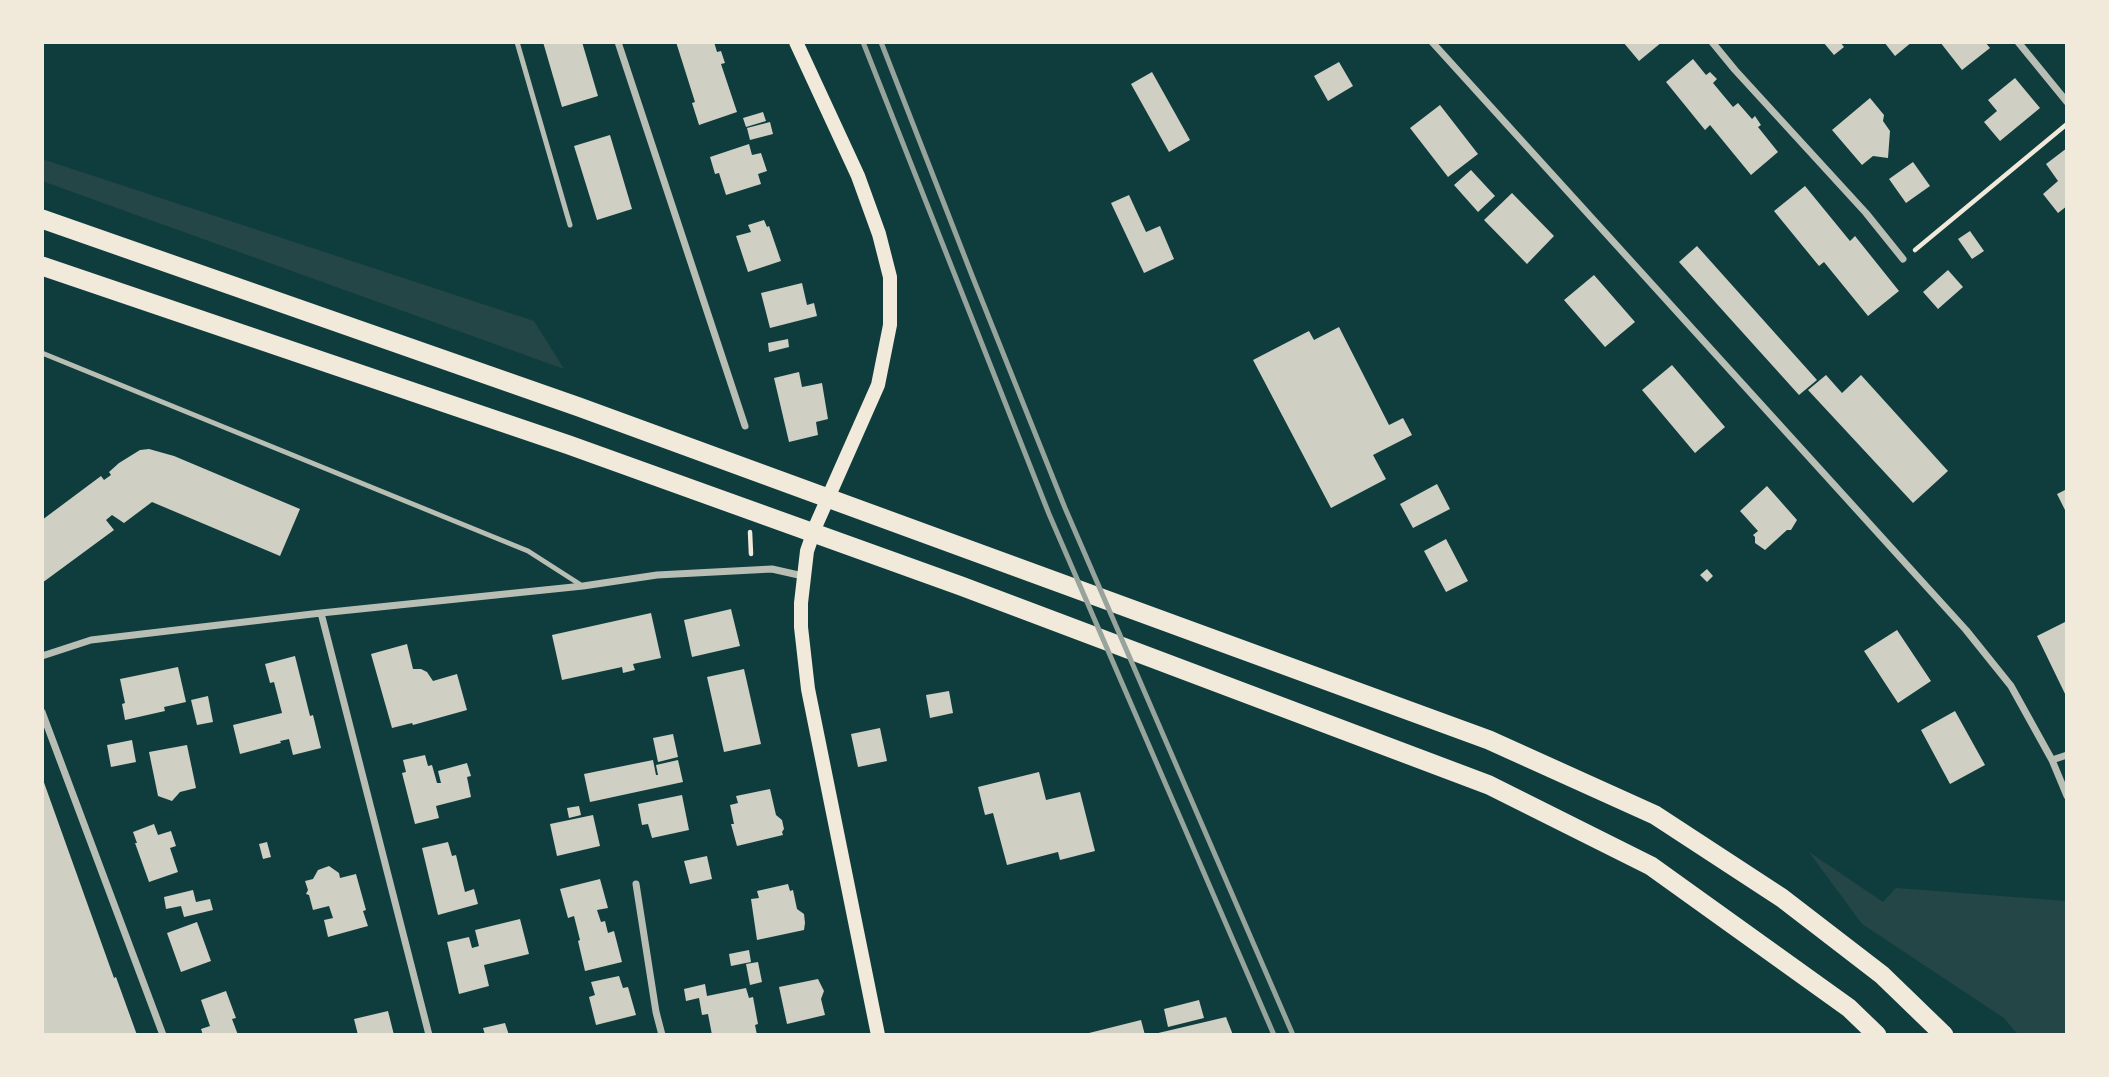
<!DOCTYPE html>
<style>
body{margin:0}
#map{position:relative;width:2109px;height:1077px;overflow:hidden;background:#0f3d3e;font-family:"Alegreya Sans",sans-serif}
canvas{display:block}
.frame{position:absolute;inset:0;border:44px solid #f1e9da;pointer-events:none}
</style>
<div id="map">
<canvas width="2109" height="1077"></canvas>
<div class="frame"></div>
</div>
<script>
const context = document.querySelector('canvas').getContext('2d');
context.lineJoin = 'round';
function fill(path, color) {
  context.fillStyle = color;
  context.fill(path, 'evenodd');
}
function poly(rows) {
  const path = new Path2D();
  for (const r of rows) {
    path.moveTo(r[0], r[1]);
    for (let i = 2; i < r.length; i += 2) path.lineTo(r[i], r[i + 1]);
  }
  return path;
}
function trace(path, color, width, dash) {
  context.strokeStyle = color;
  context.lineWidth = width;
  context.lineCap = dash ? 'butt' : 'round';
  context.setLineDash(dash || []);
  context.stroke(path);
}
fill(poly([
 [42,159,534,321,564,369,42,181],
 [1809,852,1883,902,1896,888,2067,901,2067,1035,2018,1035,2004,1018,1862,924]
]), '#244646');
fill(poly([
 [543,42,582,42,598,96,562,107],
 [676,42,714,42,717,52,721,51,725,63,721,64,737,112,699,125,692,103,695,102],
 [1623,42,1662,42,1639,61],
 [1823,42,1840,42,1844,47,1834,55],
 [1884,42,1912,42,1895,56],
 [1940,42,1985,42,1990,48,1962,70],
 [1693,59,1706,75,1710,72,1717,79,1713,83,1733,107,1738,103,1752,119,1755,116,1761,125,1758,127,1778,152,1751,175,1710,125,1705,130,1666,82],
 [1339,62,1353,86,1328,101,1314,76],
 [1152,72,1190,140,1169,152,1131,84],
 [2015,78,2040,108,2000,141,1984,122,1997,111,1988,100],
 [1870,98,1884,115,1883,121,1890,131,1888,158,1873,156,1862,165,1832,130],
 [1440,105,1478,154,1448,177,1410,128],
 [763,112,766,121,746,127,743,118],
 [770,122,773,134,750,140,747,128],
 [610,135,632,209,597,220,574,146],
 [749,144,752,155,761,153,767,171,758,174,761,184,726,195,719,173,715,174,710,157],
 [2067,148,2067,206,2058,213,2043,194,2058,181,2046,164],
 [1913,162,1930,186,1906,203,1889,179],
 [1471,170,1495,196,1478,212,1454,185],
 [1805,186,1850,241,1855,236,1899,291,1868,316,1824,262,1819,266,1774,211],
 [1512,193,1554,236,1527,264,1484,220],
 [1129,195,1146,232,1160,226,1174,259,1144,273,1111,203],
 [764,220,767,227,769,226,781,261,748,272,736,236,751,232,748,225],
 [1970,231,1984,251,1972,259,1958,239],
 [1697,246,1817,380,1799,395,1679,262],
 [1948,270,1963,287,1938,309,1923,292],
 [1594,275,1635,322,1605,347,1564,300],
 [802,283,807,305,814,303,817,316,770,328,761,293],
 [1339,327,1389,425,1403,418,1412,435,1373,455,1386,479,1331,508,1253,360,1309,331,1314,340],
 [788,339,789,347,769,352,768,343],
 [1672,365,1725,427,1695,453,1642,390],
 [799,372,802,387,822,383,828,419,816,422,818,435,789,442,774,378],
 [1826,375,1842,393,1861,375,1948,471,1913,503,1808,390],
 [149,449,174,456,300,509,280,556,152,502,124,523,112,515,106,520,114,530,42,583,42,520,101,476,104,480,111,475,109,472,119,463,140,450],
 [1437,484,1450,509,1413,528,1400,504],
 [1767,486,1797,520,1791,530,1787,530,1765,550,1755,543,1755,537,1753,535,1758,531,1740,511],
 [2067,489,2067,514,2057,494],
 [1446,539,1468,581,1446,592,1424,551],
 [1707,569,1713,576,1707,582,1700,575],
 [731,609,740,646,692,657,684,620],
 [651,613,661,658,633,664,635,670,623,673,622,667,562,680,552,635],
 [2067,621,2067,698,2037,636],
 [1897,630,1931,681,1898,703,1864,651],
 [407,644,413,669,421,669,427,672,433,681,457,674,467,710,413,725,412,723,392,728,371,654],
 [295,656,310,716,313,715,321,748,293,755,289,739,280,741,281,743,240,754,233,725,282,713,274,682,270,683,265,664],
 [178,667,186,702,164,707,165,711,125,720,122,704,125,703,120,679],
 [744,669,761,744,724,752,707,677],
 [949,691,953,713,930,718,926,695],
 [208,696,213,722,197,725,191,700],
 [1955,711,1985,765,1950,784,1921,730],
 [880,728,887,761,858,767,851,734],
 [673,734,678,757,658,762,653,738],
 [132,740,136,762,111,767,107,745],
 [187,745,196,788,180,792,172,801,158,796,149,752],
 [425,755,428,766,432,765,437,783,441,783,438,771,467,763,471,776,467,777,471,797,436,806,439,818,415,824,402,773,406,772,403,760],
 [653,760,656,775,658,775,656,765,678,760,683,782,590,802,584,774],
 [1039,772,1046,800,1080,792,1095,851,1060,860,1058,852,1007,865,993,813,985,815,978,787],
 [42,777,114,978,116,977,137,1035,42,1035],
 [770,789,776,815,782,820,784,829,782,832,783,835,737,846,731,824,734,824,730,805,738,803,736,796],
 [682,795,689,830,652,838,648,824,642,825,638,804],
 [579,806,581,815,569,818,567,808],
 [593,815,600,846,557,856,550,824],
 [154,824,158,835,171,831,176,846,170,848,178,872,149,882,135,843,137,843,133,832],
 [267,842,271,857,263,859,259,844],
 [448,842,452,856,456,855,465,892,474,889,478,904,438,915,422,848],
 [707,856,712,879,690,884,684,861],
 [329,866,339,873,340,878,356,874,366,910,363,911,368,926,328,937,324,920,333,918,329,906,313,910,309,895,306,894,308,890,305,881,313,879,318,870],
 [600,879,608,908,597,910,601,922,605,921,608,933,614,931,622,962,585,971,578,941,580,940,574,916,568,918,560,889],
 [788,884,790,891,793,890,797,909,804,914,805,923,804,930,757,940,751,899,759,898,757,891],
 [193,890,196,902,210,899,213,910,184,917,181,906,166,909,164,897],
 [520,919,529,954,484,965,489,986,459,994,447,942,469,937,472,948,479,946,475,930],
 [197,922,211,961,181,972,167,933],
 [749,950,751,962,731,966,729,954],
 [758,962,762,982,750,985,746,964],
 [619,976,623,988,628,987,636,1015,596,1025,589,997,595,995,591,982],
 [818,979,824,991,821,999,825,1015,787,1024,779,987],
 [705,984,707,996,746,988,749,998,753,997,758,1024,755,1025,757,1035,712,1035,708,1014,702,1015,699,998,686,1001,684,989],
 [226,991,236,1018,232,1019,238,1035,203,1035,201,1029,210,1026,201,1000],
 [1199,1000,1204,1018,1168,1027,1164,1009],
 [388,1011,394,1035,358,1035,354,1019],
 [1226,1017,1233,1035,1154,1035,1154,1034],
 [1141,1020,1145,1035,1085,1035,1085,1034],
 [505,1023,509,1035,485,1035,483,1028]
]), '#cfcfc3');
trace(poly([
 [1915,250,2067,124],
 [750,532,751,554]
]), '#f1e9da', 4.5);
trace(poly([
 [517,42,570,225],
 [42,353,528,551,581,585]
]), '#b8beb3', 5);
trace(poly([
 [618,42,745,426],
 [1432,42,1966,630,2011,686,2052,760,2067,796],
 [1712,42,1735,70,1866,213,1903,259],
 [2018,42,2067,102],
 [321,613,429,1035],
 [42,656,91,640,321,613,583,586,657,575,772,569,803,576],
 [42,712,163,1035],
 [2052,760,2067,755],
 [636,884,656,1012,662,1035]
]), '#b8beb3', 7);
trace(poly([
 [796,42,858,176,879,234,890,277,890,325,878,385,816,525,807,551,801,603,801,627,808,689,878,1035]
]), '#f1e9da', 14);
trace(poly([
 [42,219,579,407,1489,740,1655,815,1782,898,1882,975,1944,1035],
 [42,266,569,445,961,586,1489,785,1651,866,1849,1008,1877,1035]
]), '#f1e9da', 19);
trace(poly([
 [863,42,1049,514,1274,1035],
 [881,42,973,278,1065,508,1293,1035]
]), '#97a49c', 5);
</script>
